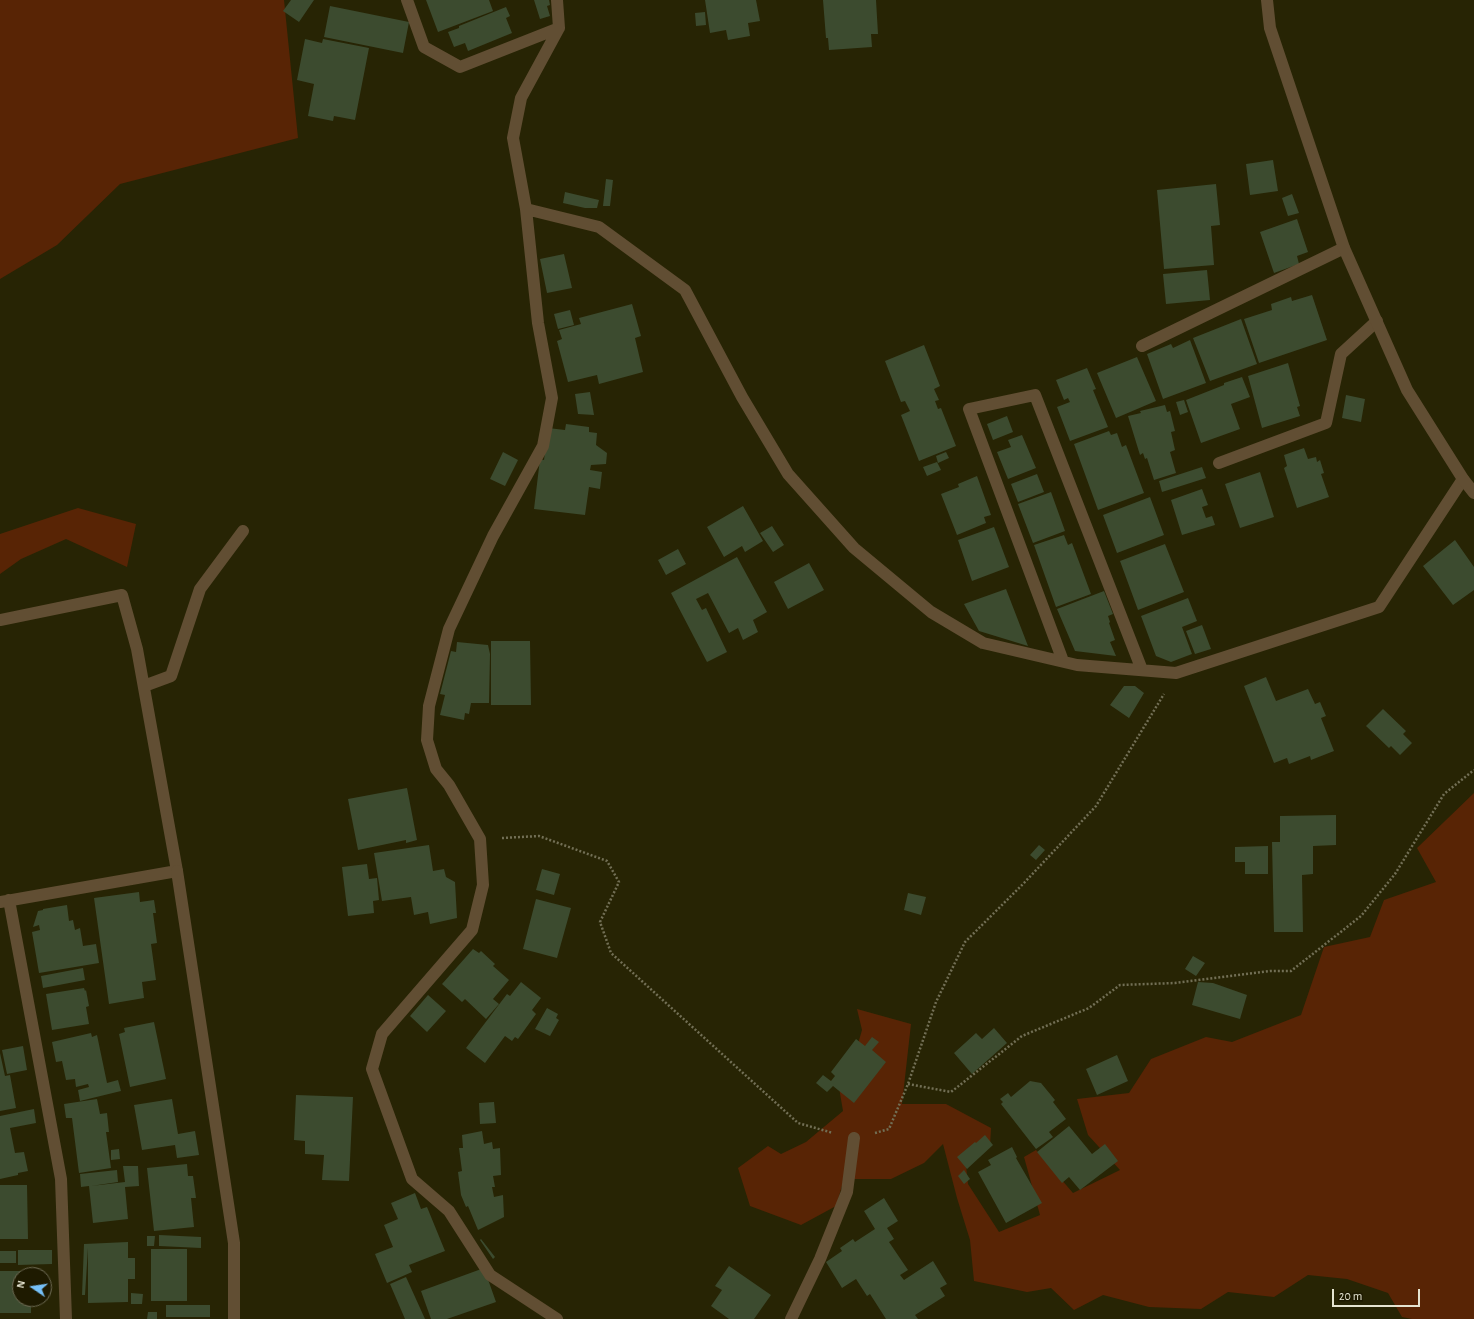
<!DOCTYPE html>
<style>
body{margin:0}
#map{position:relative;width:1474px;height:1319px;overflow:hidden;background:#272404;font-family:"Alegreya Sans",sans-serif}
canvas{display:block}
.north{position:absolute;left:12px;top:1267px;width:40px;height:40px;box-sizing:border-box;background:#1e1a00;border:1px solid #6e6b54;border-radius:50%;rotate:283deg;font-size:11px;font-weight:700;line-height:16px;text-align:center;color:#e5e4d1}
.north::after{content:'';display:block;margin:auto;width:14px;height:18px;background:#76c0f7;clip-path:polygon(50% 0,100% 100%,50% 72%,0 100%)}
.scale{position:absolute;left:1332px;top:1289px;width:88px;height:18px;box-sizing:border-box;border:2px solid #e5e4d1;border-top:0;padding-left:5px;font-size:12px;line-height:14px;white-space:nowrap;color:#e5e4d1;-webkit-text-stroke:3px #1e1a00;paint-order:stroke}
</style>
<div id="map">
<canvas width="1474" height="1319"></canvas>
<div class="north">N</div>
<div class="scale">20 m</div>
</div>
<script>
const context = document.querySelector('canvas').getContext('2d');
context.lineJoin = 'round';
function fill(path, color) {
  context.fillStyle = color;
  context.fill(path, 'evenodd');
}
function poly(rows) {
  const path = new Path2D();
  for (const r of rows) {
    path.moveTo(r[0], r[1]);
    for (let i = 2; i < r.length; i += 2) path.lineTo(r[i], r[i + 1]);
  }
  return path;
}
function trace(path, color, width, dash) {
  context.strokeStyle = color;
  context.lineWidth = width;
  context.lineCap = dash ? 'butt' : 'round';
  context.setLineDash(dash || []);
  context.stroke(path);
}
fill(poly([
 [0,0,284,0,298,138,120,184,57,245,0,279],
 [78,508,136,524,127,567,66,539,21,559,0,574,0,534],
 [1474,793,1474,1319,1412,1319,1402,1317,1388,1293,1347,1279,1308,1275,1274,1297,1228,1292,1201,1309,1149,1307,1103,1295,1074,1310,1051,1288,1027,1292,974,1281,970,1240,957,1198,943,1144,924,1163,891,1179,844,1179,836,1206,801,1225,750,1206,738,1168,768,1146,781,1154,806,1142,843,1111,836,1070,851,1068,862,1030,857,1009,911,1024,902,1104,946,1104,991,1128,990,1146,965,1156,968,1184,999,1232,1040,1215,1024,1157,1036,1150,1073,1193,1120,1170,1088,1135,1077,1099,1129,1093,1151,1059,1206,1037,1232,1042,1301,1015,1324,947,1370,937,1384,900,1436,882,1417,848]
]), '#582405');
fill(poly([
 [291,0,314,0,299,22,283,11],
 [426,0,489,0,493,11,438,32],
 [534,0,549,0,550,5,547,6,550,16,540,19],
 [705,0,756,0,760,21,748,23,750,36,728,40,726,30,710,33],
 [823,0,876,0,878,34,871,34,872,47,829,50,828,38,826,38],
 [330,6,409,22,403,53,324,37],
 [506,7,510,16,506,18,512,33,468,51,465,43,454,47,448,32,459,28,459,26],
 [705,12,706,25,696,26,695,13],
 [305,39,322,43,323,39,369,48,355,120,334,116,333,121,308,116,314,84,297,80],
 [1273,160,1278,191,1250,195,1246,164],
 [606,179,613,180,610,206,603,206],
 [1216,184,1220,225,1211,226,1214,265,1164,269,1157,190],
 [565,192,599,200,597,208,585,208,563,203],
 [1292,194,1299,213,1288,216,1282,198],
 [1297,219,1308,252,1297,256,1299,264,1274,273,1260,232],
 [564,254,572,288,547,293,540,259],
 [1207,270,1210,300,1166,304,1163,274],
 [1312,295,1327,340,1259,363,1244,319,1272,310,1271,304,1291,297,1292,301],
 [632,304,641,336,635,338,643,372,599,384,597,375,568,382,557,341,562,339,559,330,581,324,579,318],
 [570,310,574,325,558,329,554,314],
 [1241,319,1257,364,1210,381,1193,338],
 [1190,340,1206,383,1163,399,1147,354,1171,344,1173,348],
 [924,345,940,386,934,389,939,400,935,401,938,409,941,408,956,446,919,461,901,415,910,411,905,401,901,402,885,361],
 [1137,357,1156,401,1116,418,1097,373],
 [1288,363,1300,406,1297,407,1300,416,1262,428,1248,376],
 [1087,368,1096,389,1093,390,1108,427,1070,441,1057,407,1070,402,1068,398,1064,400,1056,380],
 [1242,377,1250,397,1231,404,1240,429,1201,443,1186,400,1224,385,1224,383],
 [590,392,594,415,578,414,575,394],
 [1346,395,1365,399,1361,422,1342,418],
 [1184,400,1188,412,1180,415,1176,402],
 [1165,405,1167,412,1170,411,1175,431,1171,432,1175,450,1170,452,1176,473,1154,480,1147,458,1145,459,1143,453,1140,455,1128,416,1141,413,1140,411],
 [1007,416,1013,432,993,440,987,424],
 [566,424,589,427,589,432,597,433,596,445,607,453,606,464,591,465,590,470,602,472,600,489,589,487,585,515,534,509,540,459,544,460,548,428,565,430],
 [1109,431,1111,435,1117,433,1122,447,1126,445,1144,493,1098,510,1074,444],
 [1022,435,1036,468,1008,479,997,452,1011,447,1008,440],
 [1304,448,1308,459,1316,457,1317,462,1320,460,1324,473,1321,474,1329,497,1297,508,1284,468,1287,466,1284,455],
 [503,452,518,460,505,486,490,479],
 [946,452,949,458,938,463,936,456],
 [937,462,941,470,927,476,923,467],
 [1202,467,1206,478,1162,492,1159,481],
 [1260,472,1274,517,1240,528,1225,484],
 [1037,474,1044,492,1018,502,1011,484],
 [977,476,991,515,984,517,986,523,957,535,941,494,959,487,958,484],
 [1202,489,1208,505,1202,507,1206,518,1212,516,1215,525,1182,535,1171,500],
 [1051,492,1065,531,1033,543,1018,504],
 [1150,497,1164,535,1117,553,1103,515],
 [743,506,763,541,745,552,742,546,724,557,707,527],
 [772,526,784,545,773,552,760,533],
 [994,527,1009,567,972,581,958,540],
 [1064,535,1068,545,1072,543,1091,594,1056,607,1034,545],
 [1455,540,1474,567,1474,590,1453,605,1423,566],
 [1165,544,1184,592,1138,610,1120,561],
 [678,549,686,564,666,575,658,560],
 [737,557,767,612,753,620,758,632,743,640,738,628,729,633,708,593,696,599,702,610,706,608,727,652,707,662,671,593],
 [809,563,824,590,788,609,774,582],
 [1006,589,1028,646,979,631,964,604],
 [1104,591,1113,614,1108,616,1110,622,1109,623,1115,640,1110,642,1116,656,1075,651,1057,609],
 [1188,598,1197,621,1182,627,1192,654,1171,662,1156,656,1141,616],
 [1202,625,1211,649,1195,654,1186,631],
 [491,641,530,641,531,705,491,705],
 [457,642,488,645,490,654,489,703,471,703,469,714,465,713,464,720,440,715,445,695,440,694,451,651,456,652],
 [1266,677,1276,701,1308,689,1315,704,1320,702,1326,716,1321,718,1334,751,1311,760,1310,756,1289,764,1287,758,1274,763,1244,686],
 [1124,686,1135,686,1144,693,1129,718,1110,705],
 [1383,709,1406,731,1403,734,1412,743,1400,755,1391,746,1389,748,1366,726],
 [407,788,417,840,406,843,406,840,358,850,348,799],
 [1336,815,1336,845,1313,846,1313,874,1302,875,1303,932,1274,932,1272,842,1280,842,1280,816],
 [429,845,433,871,444,869,446,877,455,882,457,918,430,924,428,912,414,915,411,897,382,901,374,853],
 [1039,845,1045,850,1036,860,1030,855],
 [1268,846,1268,874,1245,874,1245,862,1235,862,1235,847],
 [367,864,369,879,377,878,379,900,373,901,374,913,348,916,342,867],
 [542,869,560,874,554,895,536,890],
 [139,892,140,902,154,900,156,913,153,913,157,943,151,944,156,980,142,982,144,998,109,1004,94,898],
 [908,893,926,897,921,915,904,910],
 [536,899,571,908,557,958,523,949],
 [67,905,69,921,73,920,75,930,80,928,83,946,96,944,99,963,39,973,32,932,40,930,39,925,33,927,38,911,43,910,43,909],
 [473,949,479,953,481,951,495,964,493,966,509,980,493,999,499,1004,486,1019,465,999,462,1002,442,984],
 [1193,956,1205,963,1196,976,1185,969],
 [83,968,85,980,43,988,41,976],
 [521,982,541,998,532,1010,536,1014,518,1039,515,1037,512,1041,505,1036,485,1063,466,1048,507,994,510,996],
 [1198,982,1213,983,1247,995,1240,1019,1192,1005],
 [84,988,85,991,86,990,89,1006,86,1007,89,1024,52,1030,46,994],
 [428,995,446,1011,427,1032,410,1016],
 [547,1008,558,1014,556,1018,559,1020,550,1036,535,1029],
 [154,1022,166,1079,130,1087,119,1034,125,1032,124,1028],
 [994,1028,1007,1043,972,1074,954,1053,976,1033,982,1039],
 [91,1033,92,1037,97,1035,107,1083,118,1080,121,1091,80,1101,78,1090,89,1087,88,1084,76,1087,75,1079,66,1080,62,1061,56,1062,52,1042],
 [872,1037,879,1042,872,1050,886,1062,854,1103,833,1086,827,1092,816,1083,823,1075,831,1081,835,1076,831,1072,856,1039,865,1046],
 [23,1046,27,1070,7,1074,2,1050],
 [0,1053,5,1076,10,1075,16,1108,0,1111],
 [1117,1055,1128,1081,1097,1095,1086,1069],
 [1030,1081,1041,1083,1055,1100,1053,1102,1066,1119,1049,1132,1053,1137,1036,1149,1001,1104,1003,1102,1000,1099,1008,1093,1011,1097],
 [296,1095,353,1097,349,1181,322,1180,324,1155,305,1154,305,1141,294,1140],
 [97,1099,100,1114,107,1113,109,1132,106,1132,111,1168,79,1173,72,1118,66,1118,64,1104],
 [172,1099,178,1134,195,1131,199,1155,177,1158,175,1145,142,1150,134,1105],
 [494,1102,496,1123,480,1124,479,1103],
 [34,1109,36,1123,10,1128,15,1153,24,1152,28,1171,18,1173,18,1175,0,1179,0,1116],
 [1069,1126,1092,1154,1105,1144,1118,1161,1080,1190,1069,1177,1062,1183,1037,1152],
 [482,1131,484,1144,492,1142,493,1149,500,1148,501,1175,493,1176,495,1187,492,1187,494,1197,503,1195,504,1217,478,1230,468,1206,466,1207,461,1195,458,1172,462,1171,459,1148,463,1148,462,1135],
 [985,1135,993,1145,967,1169,957,1157,975,1142,976,1143],
 [1012,1147,1017,1157,1016,1158,1042,1203,1006,1223,978,1172,991,1165,988,1160],
 [119,1149,120,1159,111,1160,111,1150],
 [187,1164,188,1176,193,1176,196,1198,191,1198,194,1227,154,1231,147,1168],
 [123,1166,138,1166,139,1186,125,1187,128,1219,93,1223,89,1186,81,1187,80,1174,117,1170,118,1182,91,1186,125,1182],
 [964,1170,970,1179,964,1184,958,1176],
 [0,1185,27,1185,28,1239,0,1239],
 [415,1193,421,1209,427,1207,445,1251,409,1265,412,1272,387,1283,375,1254,393,1247,384,1225,398,1219,391,1203],
 [884,1198,898,1221,887,1228,894,1239,889,1242,908,1270,900,1275,904,1280,933,1261,947,1284,940,1288,945,1296,915,1315,918,1319,886,1319,870,1294,867,1296,856,1279,842,1288,826,1262,842,1251,840,1248,853,1239,855,1242,875,1229,864,1211],
 [159,1235,201,1237,201,1248,159,1246],
 [147,1236,155,1236,154,1246,147,1246],
 [481,1239,495,1257,493,1259,480,1240],
 [128,1242,128,1258,135,1258,135,1279,128,1279,128,1302,88,1303,88,1248,85,1295,82,1295,84,1244],
 [151,1249,187,1249,187,1301,151,1301],
 [18,1250,52,1250,52,1264,18,1265],
 [0,1251,16,1251,16,1263,0,1263],
 [729,1266,771,1295,754,1319,729,1319,711,1306,722,1290,715,1286],
 [484,1268,496,1302,447,1319,431,1319,421,1291],
 [0,1271,39,1271,39,1275,20,1275,20,1299,31,1299,31,1313,0,1313],
 [406,1277,425,1319,405,1319,390,1284],
 [131,1293,143,1294,142,1304,131,1304],
 [166,1305,210,1305,210,1317,166,1317],
 [148,1312,157,1312,157,1319,147,1319]
]), '#3c4b2f');
trace(poly([
 [502,838,539,836,607,861,619,882,600,922,611,953,798,1123,833,1133],
 [908,1084,951,1092,1022,1036,1089,1008,1120,985,1175,983,1270,971,1291,971,1361,916,1395,874,1444,794,1474,770],
 [875,1133,889,1129,908,1084,936,1002,965,942,1024,883,1096,806,1164,694]
]), '#726f55', 2.5, [2, 2]);
trace(poly([
 [407,0,424,47,460,67,559,28],
 [526,209,599,227,685,290,742,397,788,474,854,548,931,612,983,643,1077,665,1176,673,1379,607,1463,479],
 [1142,346,1344,248],
 [1219,463,1326,423,1341,354,1377,321],
 [0,620,122,595,137,649,177,871,0,902],
 [1063,661,969,409,1035,395,1142,670],
 [144,686,171,676,200,589,243,531],
 [9,900,61,1179,66,1319],
 [557,1319,490,1275,449,1211,412,1179,372,1069,382,1034,472,930,483,885,480,839,449,785,436,769,427,740,429,706,449,629,493,536,543,446,552,398,538,323,526,209,513,138,521,98,559,28,557,0],
 [791,1319,820,1259,847,1192,854,1138]
]), '#614e33', 12);
trace(poly([
 [1267,0,1270,28,1344,248,1407,390,1463,479,1474,493],
 [177,871,234,1243,234,1319]
]), '#614e33', 12);
</script>
